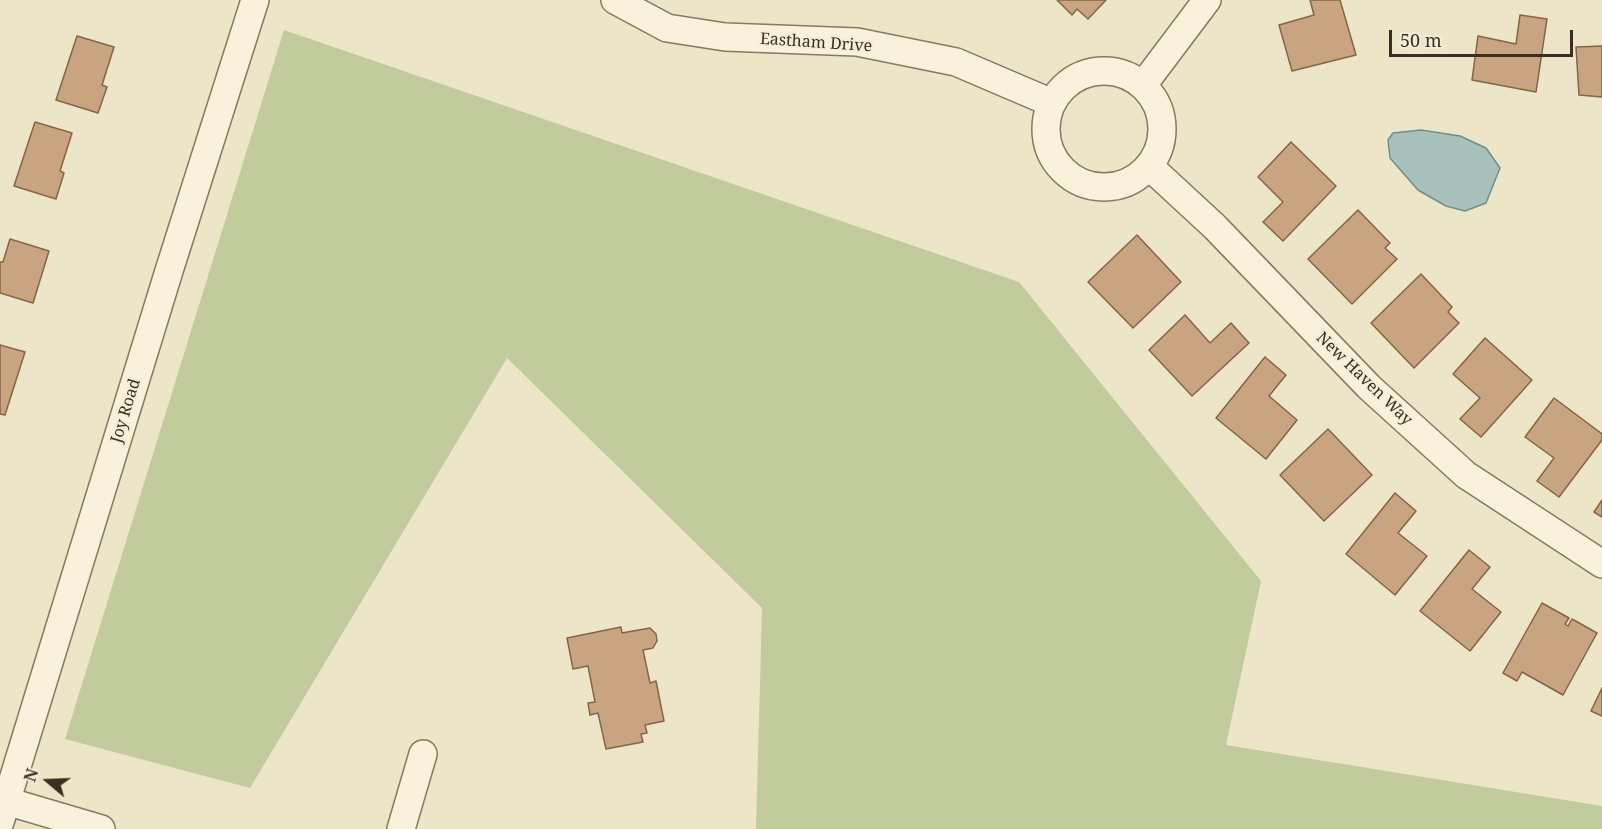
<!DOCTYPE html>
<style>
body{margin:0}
#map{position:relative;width:1602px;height:829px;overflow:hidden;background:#ede5c8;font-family:"Noto Serif",serif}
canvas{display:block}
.north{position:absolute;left:18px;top:751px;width:60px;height:60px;-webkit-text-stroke:4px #f4eed7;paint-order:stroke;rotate:289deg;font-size:16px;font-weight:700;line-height:24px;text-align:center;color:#392e21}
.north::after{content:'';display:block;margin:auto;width:21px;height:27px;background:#392e21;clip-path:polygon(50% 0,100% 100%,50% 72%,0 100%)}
.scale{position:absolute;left:1389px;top:30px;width:184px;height:27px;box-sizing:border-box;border:3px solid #392e21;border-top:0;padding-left:8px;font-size:18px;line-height:21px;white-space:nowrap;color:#392e21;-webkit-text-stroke:4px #f4eed7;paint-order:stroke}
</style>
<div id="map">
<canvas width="1602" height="829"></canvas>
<div class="north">N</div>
<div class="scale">50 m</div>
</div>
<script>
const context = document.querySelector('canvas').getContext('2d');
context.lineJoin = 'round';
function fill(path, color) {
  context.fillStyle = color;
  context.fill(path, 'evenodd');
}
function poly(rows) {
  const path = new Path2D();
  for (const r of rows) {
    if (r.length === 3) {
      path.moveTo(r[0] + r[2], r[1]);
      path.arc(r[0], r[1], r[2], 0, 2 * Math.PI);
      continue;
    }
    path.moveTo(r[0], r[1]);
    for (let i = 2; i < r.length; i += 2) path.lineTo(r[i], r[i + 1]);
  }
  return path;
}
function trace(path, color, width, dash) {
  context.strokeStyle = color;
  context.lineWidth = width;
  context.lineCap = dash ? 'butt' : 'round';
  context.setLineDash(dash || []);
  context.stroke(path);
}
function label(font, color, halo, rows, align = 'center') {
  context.font = font + ' "Noto Serif",serif';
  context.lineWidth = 4.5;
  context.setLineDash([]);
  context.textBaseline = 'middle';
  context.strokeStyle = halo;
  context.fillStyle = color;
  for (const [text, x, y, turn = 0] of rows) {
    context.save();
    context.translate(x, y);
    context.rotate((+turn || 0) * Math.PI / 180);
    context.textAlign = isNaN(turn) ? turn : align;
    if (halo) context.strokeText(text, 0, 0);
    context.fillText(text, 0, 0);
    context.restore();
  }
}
fill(poly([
 [284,30,1019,282,1261,581,1226,745,1602,806,1602,829,756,829,762,608,507,358,250,788,65,739]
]), '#c1cb9c');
const water = poly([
 [1421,130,1460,136,1486,148,1500,168,1486,203,1465,211,1446,206,1418,190,1390,158,1388,140,1393,133,1421,130]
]);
fill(water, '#a9c1bc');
trace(water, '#6f8f8a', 1.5);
const building = poly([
 [1057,0,1106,0,1088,19,1077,9,1072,15,1057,0],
 [1310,0,1340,0,1356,55,1292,71,1279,25,1314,15,1310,0],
 [1520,15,1547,19,1536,92,1472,80,1478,36,1516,44,1520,15],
 [77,36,114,47,102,85,107,87,98,113,56,100,77,36],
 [1602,46,1602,97,1579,95,1576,47,1602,46],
 [35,122,72,133,60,171,64,173,56,199,14,186,35,122],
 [1291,142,1336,186,1283,241,1263,222,1283,202,1258,177,1291,142],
 [1358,210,1390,243,1385,248,1397,259,1352,304,1308,259,1358,210],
 [1137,235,1181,282,1133,328,1088,282,1137,235],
 [10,239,49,251,33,303,0,293,0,262,3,262,10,239],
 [1421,274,1452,307,1448,312,1459,323,1414,368,1371,323,1421,274],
 [1185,315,1210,343,1231,323,1249,343,1192,396,1149,350,1185,315],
 [1485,338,1532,380,1481,437,1460,419,1480,398,1453,374,1485,338],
 [0,345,25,352,5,415,0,414,0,345],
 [1265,357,1286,375,1269,396,1297,420,1266,459,1216,418,1265,357],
 [1554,398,1602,434,1602,440,1559,497,1537,481,1554,458,1525,437,1554,398],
 [1328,429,1372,475,1324,521,1280,475,1328,429],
 [1395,493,1416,511,1398,533,1427,556,1395,595,1346,554,1395,493],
 [1602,500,1602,517,1594,512,1602,500],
 [1469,550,1490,567,1472,589,1501,612,1470,651,1420,611,1469,550],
 [1542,603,1569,618,1565,624,1568,626,1572,619,1597,633,1563,695,1522,672,1517,681,1503,673,1542,603],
 [621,627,622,633,650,628,656,634,657,641,653,648,643,650,650,683,656,681,664,721,645,725,647,733,641,734,643,742,606,749,598,713,590,715,588,703,595,702,588,666,573,669,567,638,621,627],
 [1602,688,1602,716,1591,711,1602,688]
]);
fill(building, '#c9a480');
trace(building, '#866444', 1.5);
const street = poly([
 [615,0,667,28,725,37,857,42,956,62,1052,103],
 [1104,129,58],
 [1143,85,1207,0],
 [1149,166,1215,227,1369,387,1466,475,1602,564],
 [6,801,101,829],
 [0,822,168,274,255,0],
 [401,829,423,754]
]);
trace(street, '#88785e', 30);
trace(street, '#f8f1db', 27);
label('16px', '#392e21', '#f4eed7', [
 ["Eastham Drive",816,43,4],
 ["New Haven Way",1364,379,44],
 ["Joy Road",126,411,-73]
]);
</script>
